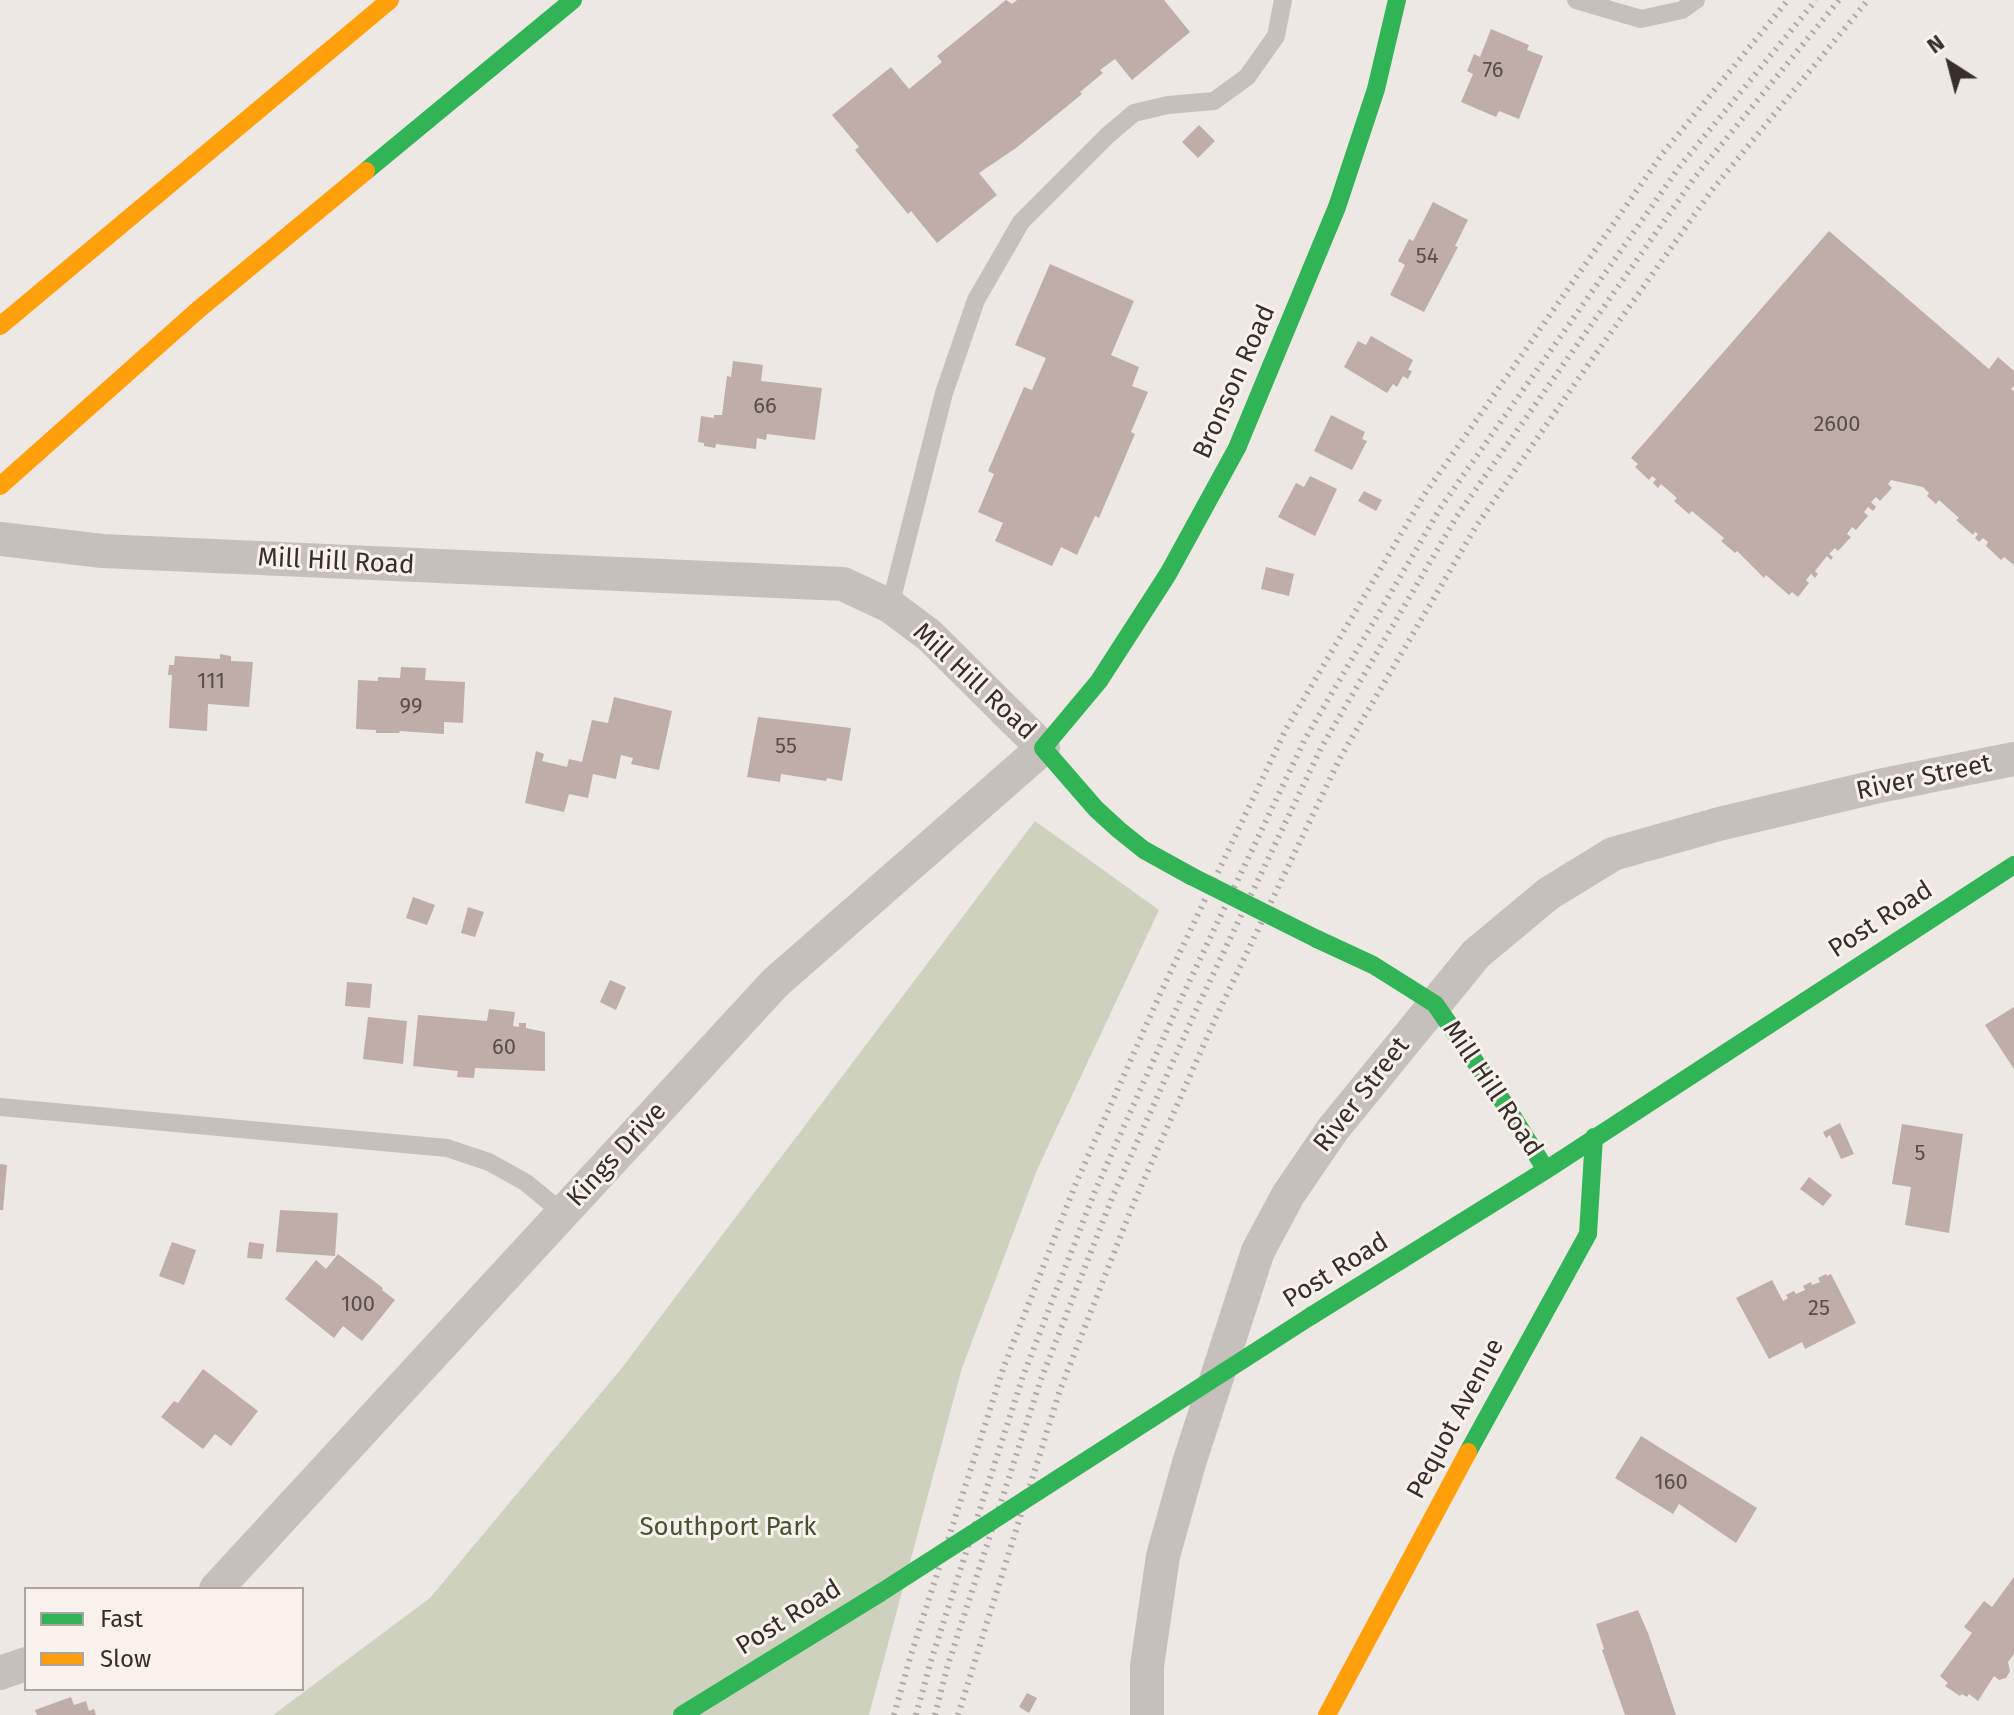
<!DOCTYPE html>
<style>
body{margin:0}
#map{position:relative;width:2014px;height:1715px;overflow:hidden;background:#ede8e4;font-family:"Fira Sans",sans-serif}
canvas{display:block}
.legend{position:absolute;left:24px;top:1587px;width:280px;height:104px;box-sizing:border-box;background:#f9f2ec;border:2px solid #aba49f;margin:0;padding:10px 14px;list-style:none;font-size:24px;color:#372e2b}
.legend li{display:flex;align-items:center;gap:16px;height:40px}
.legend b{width:40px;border:2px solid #aba49f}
.north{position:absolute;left:1910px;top:24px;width:80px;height:80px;-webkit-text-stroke:6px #f9f2ec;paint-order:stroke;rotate:324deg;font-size:22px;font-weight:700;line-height:32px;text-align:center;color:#372e2b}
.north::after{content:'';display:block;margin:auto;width:28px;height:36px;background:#372e2b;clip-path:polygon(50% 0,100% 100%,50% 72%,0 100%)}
</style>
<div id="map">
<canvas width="2014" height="1715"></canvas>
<ul class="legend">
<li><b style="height:10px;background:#30b455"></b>Fast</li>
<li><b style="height:10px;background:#ff9f0a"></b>Slow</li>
</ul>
<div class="north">N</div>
</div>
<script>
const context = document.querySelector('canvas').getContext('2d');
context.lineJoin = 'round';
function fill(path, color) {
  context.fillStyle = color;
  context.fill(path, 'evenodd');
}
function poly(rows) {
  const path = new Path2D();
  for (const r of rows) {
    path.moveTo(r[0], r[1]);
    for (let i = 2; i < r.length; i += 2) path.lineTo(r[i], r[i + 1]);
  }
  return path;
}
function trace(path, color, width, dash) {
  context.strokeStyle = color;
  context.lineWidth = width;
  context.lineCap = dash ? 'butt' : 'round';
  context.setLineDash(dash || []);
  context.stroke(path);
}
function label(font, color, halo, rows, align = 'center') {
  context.font = font + ' "Fira Sans",sans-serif';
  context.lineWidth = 6;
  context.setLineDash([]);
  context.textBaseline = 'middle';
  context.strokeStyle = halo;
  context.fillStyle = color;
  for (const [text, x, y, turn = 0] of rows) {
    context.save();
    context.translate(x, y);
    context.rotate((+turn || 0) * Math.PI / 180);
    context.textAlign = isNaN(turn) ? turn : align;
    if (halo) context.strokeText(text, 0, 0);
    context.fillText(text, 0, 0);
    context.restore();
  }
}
fill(poly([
 [1035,821,1159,910,1037,1170,962,1368,869,1715,273,1715,430,1598,621,1369]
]), '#cfd1bf');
fill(poly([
 [1006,0,1012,4,1017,0,1164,0,1190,32,1132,80,1115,59,1100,70,1103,73,1080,92,1082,94,1016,148,979,173,997,195,937,243,911,211,908,214,855,150,859,147,832,115,891,67,909,89,942,62,937,56],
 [1491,29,1529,45,1527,50,1543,56,1519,119,1499,111,1496,117,1461,102,1473,74,1467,71,1474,54,1480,57],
 [1199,125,1215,141,1198,158,1182,142],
 [1433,202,1468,220,1455,246,1458,247,1424,312,1390,295,1405,265,1398,261,1409,239,1413,241],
 [1829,231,1989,369,1998,357,2014,371,2014,386,2011,389,2014,391,2014,565,2004,557,2001,560,1986,546,1988,542,1983,538,1979,542,1975,538,1978,534,1975,532,1973,535,1956,520,1959,518,1939,500,1936,504,1927,496,1929,493,1923,487,1891,480,1888,484,1892,488,1880,501,1876,497,1871,502,1876,507,1873,511,1868,507,1864,512,1868,516,1856,530,1852,527,1847,534,1851,537,1838,551,1835,548,1829,554,1833,557,1831,560,1827,556,1815,571,1818,574,1815,578,1811,574,1806,580,1809,583,1798,597,1792,592,1789,595,1766,575,1764,578,1737,551,1735,553,1721,541,1724,538,1692,511,1689,514,1674,501,1677,498,1661,484,1658,488,1653,483,1656,479,1652,476,1649,480,1635,467,1638,464,1631,458],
 [1050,264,1134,301,1111,355,1139,367,1132,386,1148,392,1131,432,1135,434,1099,518,1095,516,1077,555,1061,547,1052,566,995,541,1003,523,978,512,994,474,988,471,1024,387,1032,390,1046,358,1015,345],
 [1371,336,1413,360,1408,370,1412,371,1408,379,1403,376,1397,387,1393,384,1387,393,1344,367,1358,341,1366,345],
 [733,361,763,365,761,381,822,388,815,440,767,434,766,440,757,438,756,449,716,444,715,448,704,446,704,443,698,442,701,416,714,418,714,415,722,415,727,376,731,377],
 [1331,415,1365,432,1362,439,1367,441,1352,470,1314,451],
 [1310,476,1337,489,1315,536,1278,517,1296,483,1304,487],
 [1364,491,1382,500,1376,511,1358,501],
 [1266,567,1294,574,1289,596,1261,589],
 [220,654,231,656,231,661,253,662,249,707,208,704,207,731,169,728,172,675,168,675,169,665,174,665,175,656,220,659],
 [401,667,426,668,425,680,465,682,463,723,444,722,444,734,400,731,399,733,376,733,376,730,356,729,358,680,378,681,378,677,400,678],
 [614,697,672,711,659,770,631,764,633,758,621,755,616,779,593,774,588,798,569,794,564,812,525,803,536,751,544,754,542,761,567,767,569,759,582,762,592,720,608,723],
 [758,717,851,728,842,781,827,778,826,781,781,774,780,782,747,777],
 [413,897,435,905,427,925,406,918],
 [468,907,484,912,475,937,461,933],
 [610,980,626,987,616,1010,600,1002],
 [347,982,372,984,370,1008,345,1006],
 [2014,1007,2014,1069,1985,1025],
 [489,1009,515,1012,513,1026,519,1027,519,1023,526,1023,526,1028,545,1032,545,1071,475,1068,474,1078,457,1077,458,1071,413,1066,418,1015,487,1021],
 [368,1017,407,1021,403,1064,363,1059],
 [1840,1123,1854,1154,1841,1159,1830,1135,1826,1138,1823,1132],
 [1902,1124,1963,1134,1949,1233,1905,1225,1911,1187,1892,1184],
 [0,1164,7,1165,3,1210,0,1210],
 [1809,1177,1832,1195,1823,1206,1800,1189],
 [280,1210,338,1213,335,1256,276,1252],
 [172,1242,196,1250,184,1285,159,1276],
 [249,1242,264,1244,262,1259,247,1258],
 [338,1254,383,1288,382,1290,395,1300,362,1341,343,1326,334,1338,285,1299,316,1260,326,1269],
 [1826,1274,1827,1276,1831,1274,1856,1323,1805,1349,1802,1342,1769,1359,1736,1298,1772,1280,1783,1301,1788,1298,1786,1295,1794,1291,1796,1294,1805,1290,1803,1286,1811,1282,1812,1285,1820,1282,1818,1278],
 [203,1369,258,1411,231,1446,215,1434,203,1449,161,1417,174,1401,178,1403],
 [1641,1436,1757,1508,1736,1543,1679,1504,1673,1514,1615,1478],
 [2014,1577,2014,1654,2008,1662,2010,1671,2006,1678,1999,1680,1994,1676,1978,1701,1969,1694,1967,1697,1962,1694,1960,1696,1945,1686,1948,1683,1940,1676,1972,1633,1964,1627,1984,1601,1992,1607],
 [1638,1610,1648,1633,1676,1715,1625,1715,1602,1650,1604,1649,1596,1624],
 [1027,1693,1037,1698,1029,1713,1019,1707],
 [71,1697,74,1705,86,1701,89,1711,94,1709,96,1715,37,1715,35,1710]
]), '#bfada7');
trace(poly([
 [1576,0,1641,19,1682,10,1696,0],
 [890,606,944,393,976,300,1021,222,1108,135,1134,113,1168,105,1214,101,1247,77,1276,36,1283,0],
 [0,1107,447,1148,489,1162,525,1182,563,1213]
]), '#c6c0bd', 18);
trace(poly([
 [0,539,102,551,843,584,890,606,929,635,1043,748,775,983,216,1589],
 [0,1673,26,1664],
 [1147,1715,1147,1666,1163,1556,1189,1463,1258,1251,1288,1195,1333,1129,1476,954,1548,894,1613,854,1719,824,1879,786,2014,759]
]), '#c6c0bd', 34);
trace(poly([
 [366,171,573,0],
 [1191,876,1144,850,1119,830,1096,809,1043,748,1099,681,1168,574,1237,448,1337,207,1376,89,1397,0],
 [1317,939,1373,965,1435,1004,1506,1106,1546,1170],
 [1311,1316,1546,1170,2014,865],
 [1468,1452,1588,1234,1594,1137],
 [682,1715,880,1593]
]), '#30b455', 18);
trace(poly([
 [0,326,390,0],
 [0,486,198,310,366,171],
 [1327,1715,1468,1452]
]), '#ff9f0a', 18);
trace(poly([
 [894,1715,910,1658,1003,1369,1076,1183,1161,992,1286,729,1424,495,1663,153,1788,0],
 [916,1715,930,1664,1023,1376,1095,1191,1180,1001,1305,739,1441,507,1680,166,1816,0],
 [935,1715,947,1668,1040,1382,1112,1198,1197,1008,1321,748,1457,516,1695,177,1839,0],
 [958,1715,1060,1390,1132,1207,1216,1017,1340,758,1475,528,1583,372,1712,190,1868,0]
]), '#aea9a7', 6, [2, 6]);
trace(poly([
 [1191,876,1317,939],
 [880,1593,1311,1316]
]), '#30b455', 18);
label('22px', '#594e4a', null, [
 ["76",1493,71],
 ["54",1427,257],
 ["66",765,407],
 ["2600",1837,425],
 ["111",211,682],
 ["99",411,707],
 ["55",786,747],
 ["60",504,1048],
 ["5",1920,1154],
 ["100",358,1305],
 ["25",1819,1309],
 ["160",1671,1483]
]);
label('26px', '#372e2b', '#f9f2ec', [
 ["Bronson Road",1235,382,-66],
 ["Mill Hill Road",336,562,3],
 ["Mill Hill Road",974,682,43],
 ["River Street",1924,778,-12],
 ["Post Road",1881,920,-33],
 ["Mill Hill Road",1492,1089,56],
 ["River Street",1362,1095,-52],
 ["Kings Drive",617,1155,-47],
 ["Post Road",1336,1271,-32],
 ["Pequot Avenue",1456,1419,-62],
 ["Post Road",789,1618,-32]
]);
label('26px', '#485331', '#f9f2ec', [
 ["Southport Park",728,1528]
]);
</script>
